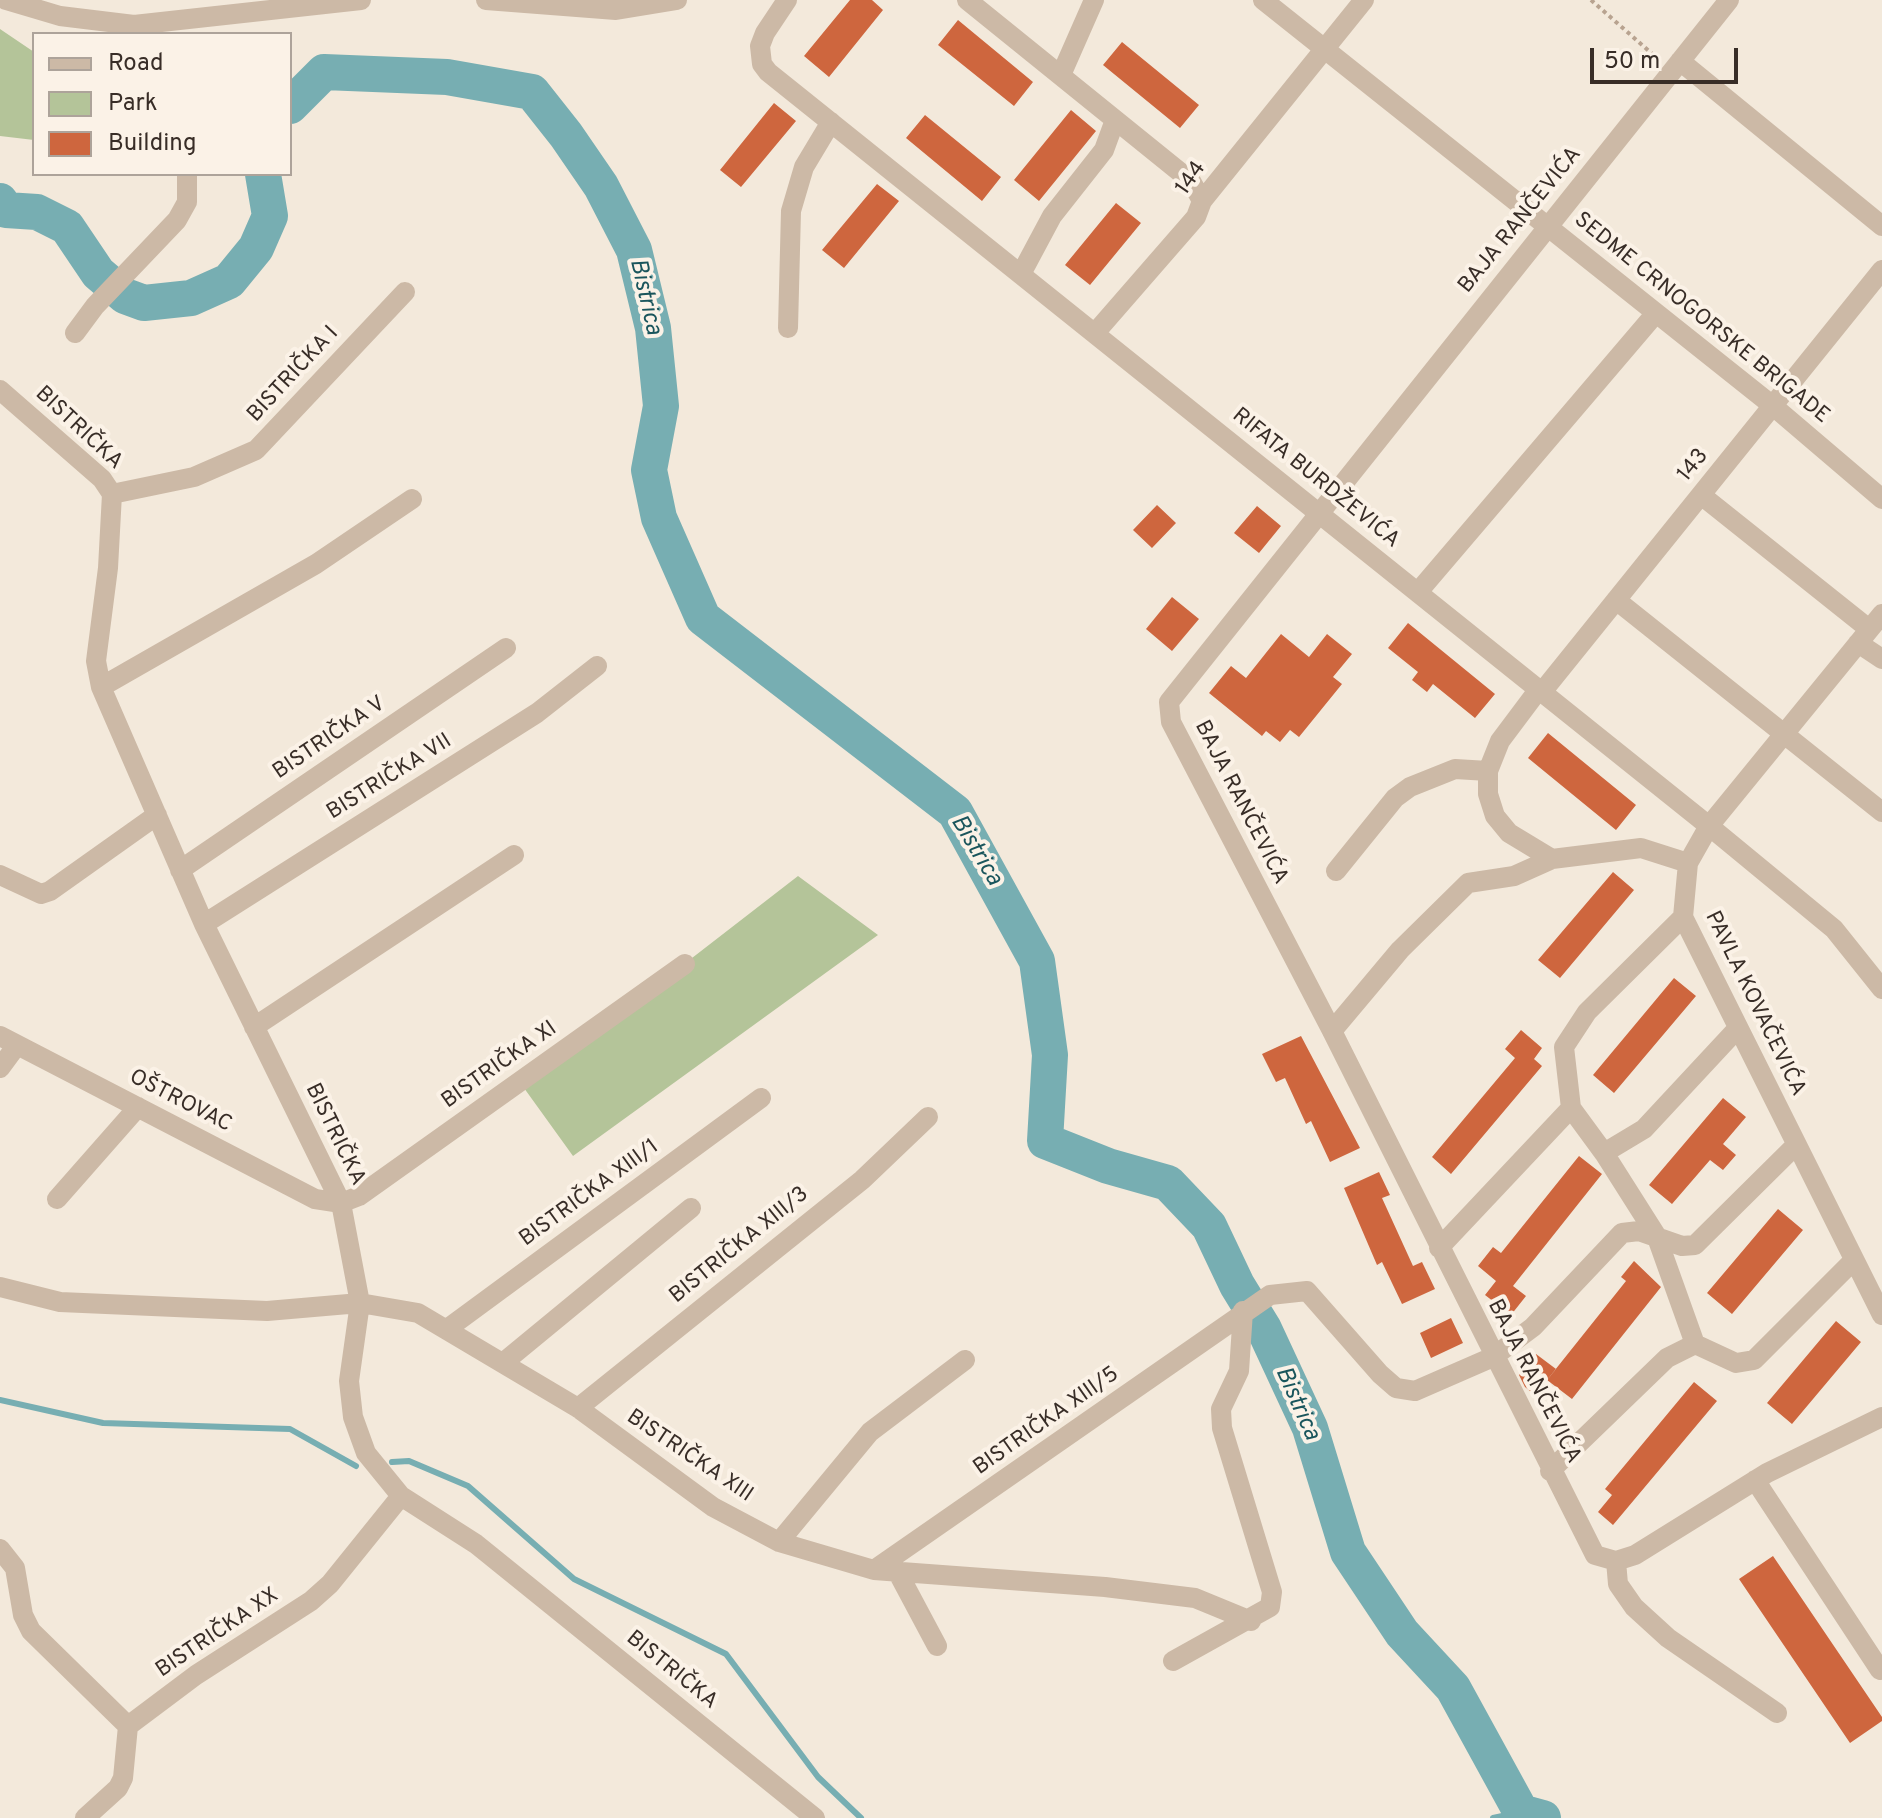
<!DOCTYPE html>
<meta charset="utf-8">
<style>
body{margin:0}
#map{position:relative;width:1882px;height:1818px;overflow:hidden;background:#f3e9db;font-family:Overpass,sans-serif}
canvas{display:block}
.legend{position:absolute;left:32px;top:32px;width:260px;height:144px;box-sizing:border-box;background:#fbf2e7;border:2px solid #ada39a;margin:0;padding:10px 14px;list-style:none;font-size:24px;color:#382d27}
.legend li{display:flex;align-items:center;gap:16px;height:40px}
.legend b{width:40px;border:2px solid #ada39a}
.scale{position:absolute;left:1590px;top:48px;width:148px;height:36px;box-sizing:border-box;border:4px solid #382d27;border-top:0;padding-left:10px;font-size:24px;line-height:28px;white-space:nowrap;color:#382d27;-webkit-text-stroke:6px #fbf2e7;paint-order:stroke}
</style>
<div id="map">
<canvas width="1882" height="1818"></canvas>
<ul class="legend">
<li><b style="height:10px;background:#ccb9a6"></b>Road</li>
<li><b style="height:22px;background:#b4c499"></b>Park</li>
<li><b style="height:22px;background:#ce663e"></b>Building</li>
</ul>
<div class="scale">50 m</div>
</div>
<script>
const context = document.querySelector('canvas').getContext('2d');
context.lineJoin = 'round';
function fill(path, color) {
  context.fillStyle = color;
  context.fill(path, 'evenodd');
}
function poly(rows) {
  const path = new Path2D();
  for (const r of rows) {
    path.moveTo(r[0], r[1]);
    for (let i = 2; i < r.length; i += 2) path.lineTo(r[i], r[i + 1]);
  }
  return path;
}
function trace(path, color, width, dash) {
  context.strokeStyle = color;
  context.lineWidth = width;
  context.lineCap = dash ? 'butt' : 'round';
  context.setLineDash(dash || []);
  context.stroke(path);
}
function label(font, color, halo, rows, align = 'center') {
  context.font = font + ' Overpass,sans-serif';
  context.lineWidth = 8;
  context.setLineDash([]);
  context.textBaseline = 'middle';
  context.strokeStyle = halo;
  context.fillStyle = color;
  for (const [text, x, y, turn = 0] of rows) {
    context.save();
    context.translate(x, y);
    context.rotate((+turn || 0) * Math.PI / 180);
    context.textAlign = isNaN(turn) ? turn : align;
    if (halo) context.strokeText(text, 0, 0);
    context.fillText(text, 0, 0);
    context.restore();
  }
}
fill(poly([
 [0,29,34,52,34,140,0,136],
 [798,876,878,935,573,1156,524,1088]
]), '#b4c499');
trace(poly([
 [0,1400,103,1423,290,1429,356,1466],
 [392,1462,409,1461,468,1486,574,1579,726,1654,818,1777,861,1818],
 [1493,1818,1521,1812]
]), '#77aeb2', 6);
trace(poly([
 [290,106,324,72,447,77,532,92,566,135,601,186,634,250,653,328,661,406,649,470,659,518,703,618,955,812,1037,961,1050,1055,1045,1141,1108,1166,1168,1183,1209,1226,1237,1285,1264,1329,1310,1428,1348,1552,1402,1633,1453,1688,1521,1812,1543,1818],
 [0,201,6,210,37,212,67,227,98,273,125,296,144,303,191,298,229,281,256,248,270,216,263,174]
]), '#77aeb2', 36);
fill(poly([
 [850,0,872,0,883,10,829,77,804,56],
 [958,20,1033,82,1014,106,938,45],
 [1122,42,1199,105,1180,128,1103,65],
 [774,103,796,121,741,187,720,170],
 [1071,110,1096,131,1039,201,1014,180],
 [925,115,1001,177,982,201,906,138],
 [877,184,899,201,844,268,822,250],
 [1116,203,1141,223,1090,285,1065,265],
 [1157,505,1176,523,1152,548,1133,530],
 [1257,506,1281,526,1259,553,1234,533],
 [1172,597,1199,619,1172,651,1146,629],
 [1408,623,1495,694,1475,718,1433,684,1427,692,1412,680,1418,672,1388,648],
 [1281,634,1309,657,1327,634,1352,654,1333,677,1342,684,1299,737,1290,730,1280,742,1266,731,1262,736,1209,693,1231,666,1246,678],
 [1548,733,1636,805,1616,830,1528,758],
 [1613,872,1634,890,1560,978,1538,960],
 [1674,978,1696,996,1614,1093,1593,1075],
 [1521,1030,1542,1048,1534,1059,1542,1066,1451,1174,1432,1157,1515,1058,1505,1049],
 [1301,1036,1360,1148,1330,1162,1311,1121,1306,1124,1285,1078,1276,1082,1262,1054],
 [1723,1098,1746,1117,1723,1144,1736,1155,1723,1170,1710,1160,1672,1204,1649,1185],
 [1579,1156,1602,1174,1513,1286,1526,1296,1511,1315,1485,1295,1496,1281,1478,1266,1493,1247,1501,1253],
 [1379,1172,1390,1195,1382,1198,1413,1266,1422,1262,1435,1289,1402,1304,1382,1262,1377,1265,1344,1188],
 [1778,1209,1803,1230,1732,1314,1707,1293],
 [1634,1261,1661,1287,1572,1399,1547,1380,1626,1281,1621,1277],
 [1451,1318,1463,1343,1431,1358,1420,1333],
 [1836,1321,1861,1342,1792,1424,1767,1403],
 [1536,1354,1556,1369,1535,1395,1525,1387,1519,1375],
 [1694,1382,1717,1401,1613,1525,1598,1512,1612,1495,1605,1489],
 [1773,1556,1882,1717,1882,1721,1850,1743,1739,1579]
]), '#ce663e');
trace(poly([
 [1591,0,1658,59]
]), '#b8a390', 4, [4, 4]);
trace(poly([
 [6,0,60,16,134,25,361,0],
 [486,0,616,10,677,0],
 [787,0,765,33,760,46,762,64,768,72,1709,826,1834,929,1882,989],
 [967,0,1191,181,1202,201],
 [1263,0,1773,406,1882,499],
 [1729,0,1169,702,1171,722,1332,1031,1595,1555,1616,1561,1635,1555,1767,1473,1882,1417],
 [1680,61,1882,226],
 [1061,75,1094,0],
 [1021,274,1052,216,1104,150,1115,120],
 [788,328,791,211,804,167,831,122],
 [75,333,95,306,177,220,187,202,187,174],
 [1095,333,1196,217,1202,201,1364,0],
 [0,390,102,479,112,494,108,568,96,661,101,687,204,924,341,1203,360,1303,349,1381,353,1417,366,1453,401,1496,476,1544,815,1818],
 [112,494,194,477,256,450,405,292],
 [1701,495,1869,629],
 [1418,592,1656,313],
 [1616,600,1882,812],
 [1882,614,1709,826,1688,863,1683,917,1882,1315],
 [1858,643,1882,659],
 [101,687,316,564,412,499],
 [1539,689,1500,741,1488,771,1488,794,1495,816,1509,833,1552,859],
 [1542,692,1882,270],
 [180,870,506,648],
 [1336,871,1395,798,1410,787,1455,769,1488,771],
 [0,875,41,894,50,891,157,815],
 [204,924,537,713,597,666],
 [254,1027,514,855],
 [1332,1031,1400,950,1468,883,1514,876,1552,859,1641,848,1688,863],
 [0,1036,315,1199,341,1203],
 [0,1068,17,1045],
 [1571,1108,1604,1153,1656,1235,1695,1344],
 [1604,1153,1644,1129,1738,1028],
 [57,1199,138,1107],
 [341,1203,359,1196,685,964],
 [1439,1248,1571,1108,1564,1047,1587,1012,1683,917],
 [0,1287,60,1302,267,1311,360,1303,418,1313,578,1408,713,1507,779,1542,874,1570,1105,1587,1195,1598,1251,1621],
 [447,1329,761,1098],
 [504,1362,691,1208],
 [578,1408,862,1180,928,1117],
 [1550,1471,1667,1358,1695,1344,1736,1363,1754,1360,1853,1261],
 [1755,1480,1880,1670],
 [779,1542,870,1432,965,1360],
 [0,1549,15,1568,23,1615,31,1631,128,1726],
 [1616,1561,1618,1584,1634,1607,1668,1638,1777,1713],
 [874,1570,1270,1295,1307,1291,1380,1374,1396,1388,1415,1391,1493,1357,1533,1327,1622,1233,1639,1231,1682,1246,1695,1245,1796,1145],
 [897,1571,937,1646],
 [1173,1661,1270,1607,1272,1592,1222,1428,1221,1409,1239,1371,1243,1311],
 [85,1818,118,1788,123,1778,128,1726,196,1675,311,1601,330,1584,401,1496]
]), '#ccb9a6', 20);
label('22px', '#382d27', '#fbf2e7', [
 ["144",1192,179,-55],
 ["BAJA RANČEVIĆA",1521,221,-51],
 ["SEDME CRNOGORSKE BRIGADE",1701,319,39],
 ["BISTRIČKA I",294,375,-47],
 ["BISTRIČKA",78,429,43],
 ["143",1694,466,-51],
 ["RIFATA BURDŽEVIĆA",1315,479,39],
 ["BISTRIČKA V",330,739,-34],
 ["BISTRIČKA VII",390,778,-32],
 ["BAJA RANČEVIĆA",1240,803,63],
 ["PAVLA KOVAČEVIĆA",1754,1004,64],
 ["BISTRIČKA XI",500,1066,-35],
 ["OŠTROVAC",180,1102,27],
 ["BISTRIČKA",334,1135,64],
 ["BISTRIČKA XIII/1",590,1194,-36],
 ["BISTRIČKA XIII/3",740,1246,-39],
 ["BAJA RANČEVIĆA",1533,1382,63],
 ["BISTRIČKA XIII/5",1047,1422,-35],
 ["BISTRIČKA XIII",689,1457,34],
 ["BISTRIČKA XX",218,1634,-34],
 ["BISTRIČKA",671,1671,39]
]);
label('italic 24px', '#1a555c', '#fbf2e7', [
 ["Bistrica",644,297,77],
 ["Bistrica",975,851,59],
 ["Bistrica",1296,1404,66]
]);
</script>
